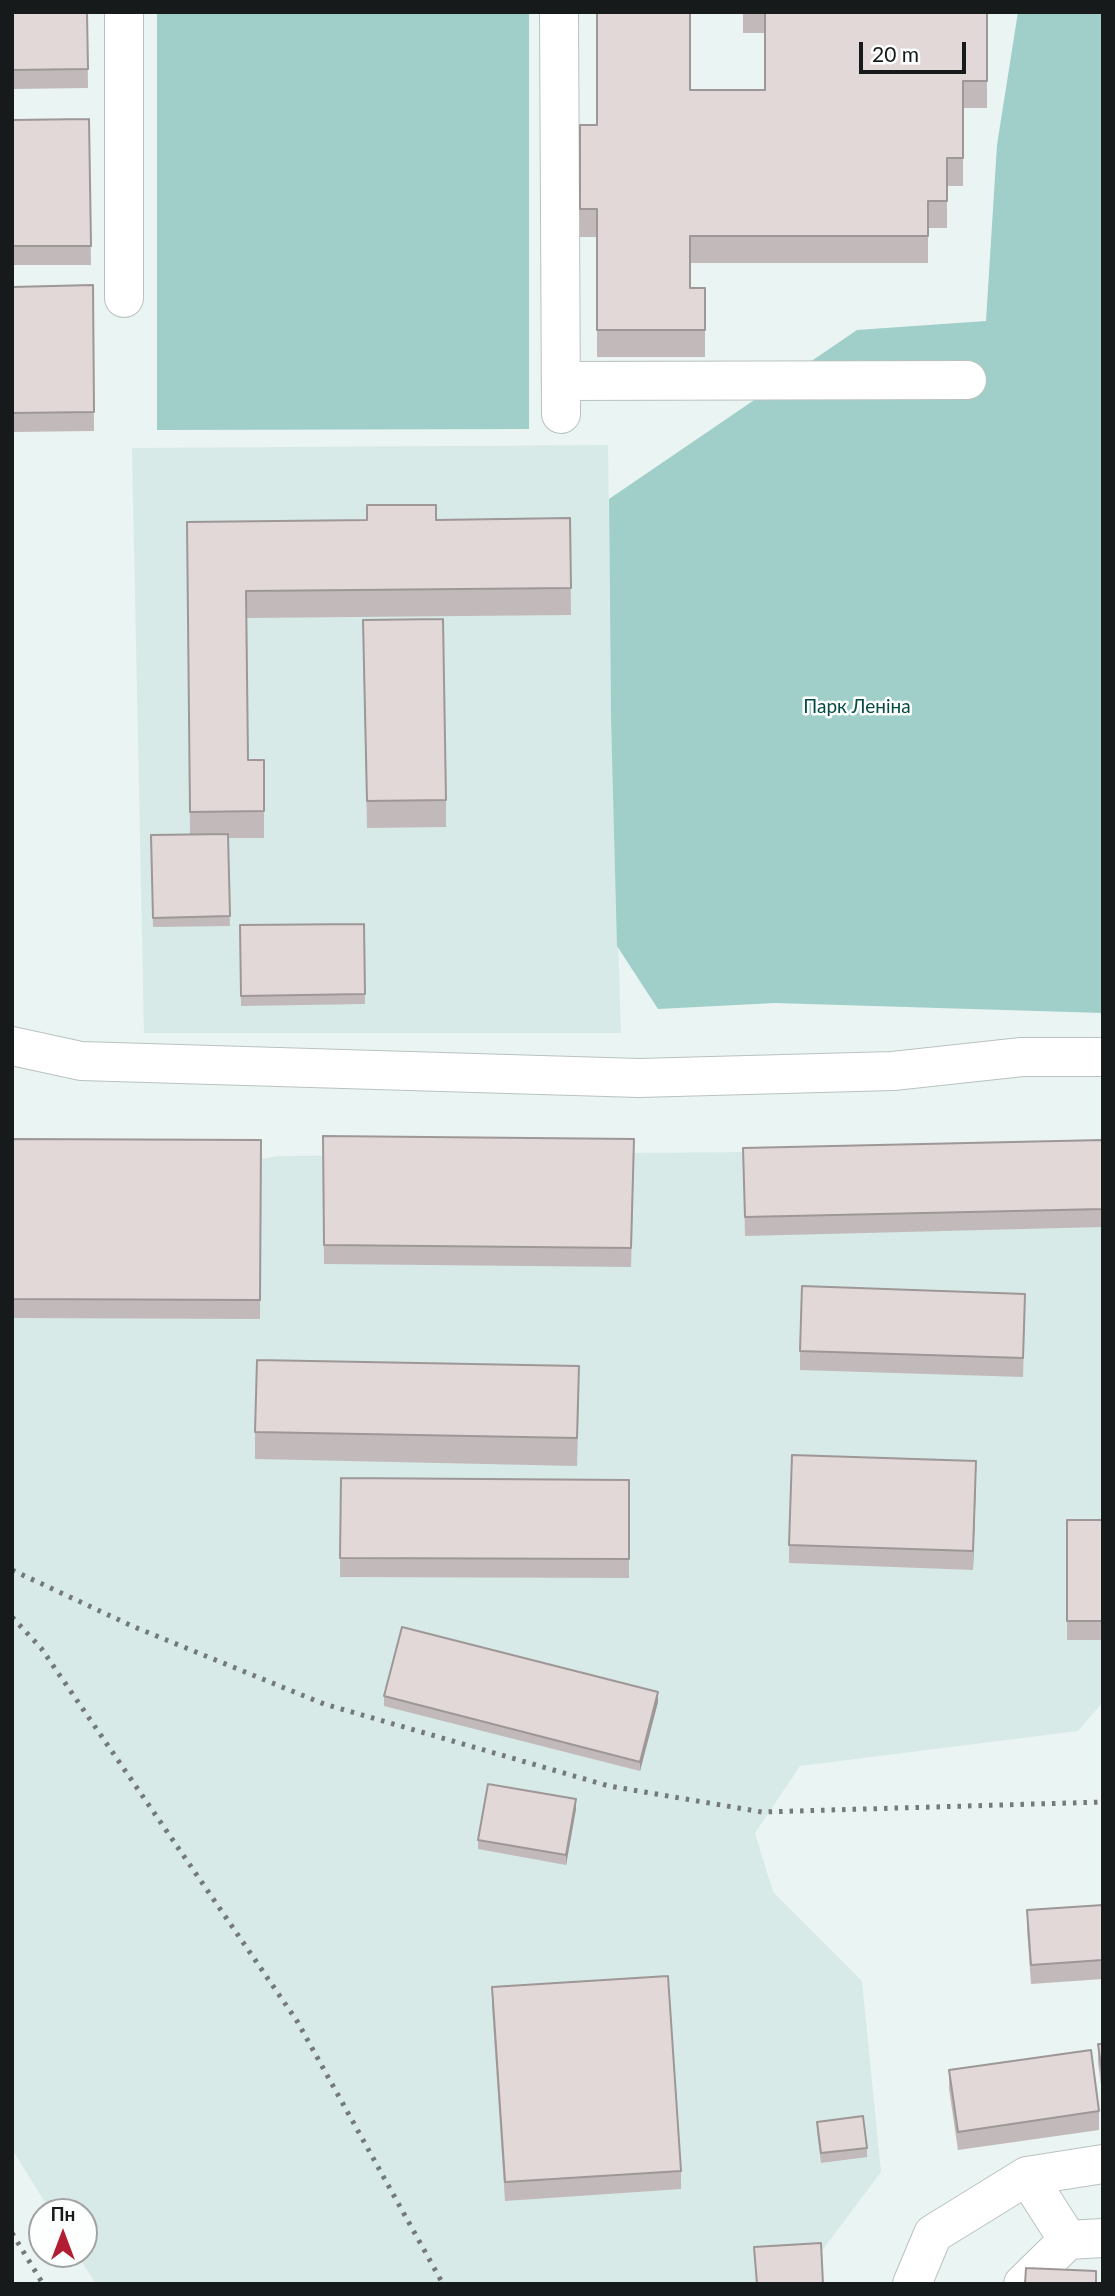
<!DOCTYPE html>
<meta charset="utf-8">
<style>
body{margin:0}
#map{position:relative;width:1115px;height:2296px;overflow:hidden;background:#eaf4f2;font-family:Lato,sans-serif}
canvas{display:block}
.frame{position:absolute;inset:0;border:14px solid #171a1a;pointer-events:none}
.north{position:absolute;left:28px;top:2198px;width:70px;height:70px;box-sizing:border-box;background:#fdfffe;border:2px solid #a1a3a3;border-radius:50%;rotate:0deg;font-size:19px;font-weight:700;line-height:28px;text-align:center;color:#171a1a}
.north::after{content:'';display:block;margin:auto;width:24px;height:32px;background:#b11e33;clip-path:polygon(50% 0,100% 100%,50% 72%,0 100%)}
.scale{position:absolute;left:859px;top:42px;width:107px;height:32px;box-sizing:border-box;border:4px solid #171a1a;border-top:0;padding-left:9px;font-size:21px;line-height:24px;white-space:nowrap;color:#171a1a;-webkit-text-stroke:5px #fdfffe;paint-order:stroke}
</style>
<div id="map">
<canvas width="1115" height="2296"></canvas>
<div class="frame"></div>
<div class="north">Пн</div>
<div class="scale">20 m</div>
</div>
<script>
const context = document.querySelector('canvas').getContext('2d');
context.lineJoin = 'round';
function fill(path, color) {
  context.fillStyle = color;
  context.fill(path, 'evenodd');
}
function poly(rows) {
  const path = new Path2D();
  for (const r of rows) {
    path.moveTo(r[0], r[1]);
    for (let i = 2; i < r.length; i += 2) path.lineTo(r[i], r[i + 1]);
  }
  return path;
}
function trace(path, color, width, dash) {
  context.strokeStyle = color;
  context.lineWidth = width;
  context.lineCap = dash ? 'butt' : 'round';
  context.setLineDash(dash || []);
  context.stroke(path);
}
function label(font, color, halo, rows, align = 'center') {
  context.font = font + ' Lato,sans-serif';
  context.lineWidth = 5;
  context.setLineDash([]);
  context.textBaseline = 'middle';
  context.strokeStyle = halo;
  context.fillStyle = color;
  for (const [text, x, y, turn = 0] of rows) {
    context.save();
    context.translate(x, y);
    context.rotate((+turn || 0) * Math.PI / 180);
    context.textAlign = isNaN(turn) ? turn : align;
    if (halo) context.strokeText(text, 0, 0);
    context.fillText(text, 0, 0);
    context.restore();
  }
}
fill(poly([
 [608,445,611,718,621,1033,144,1033,132,448],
 [1103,1149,1103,1702,1078,1731,800,1766,755,1833,773,1892,862,1981,881,2172,821,2252,823,2284,96,2284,77,2254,84,2254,84,2212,51,2212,12,2149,12,1158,261,1159,278,1156]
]), '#d7eae7');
fill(poly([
 [157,12,529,12,529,429,157,430],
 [1018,12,1103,12,1103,1013,775,1003,658,1009,617,946,611,718,609,499,857,330,986,321,997,145]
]), '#9fcfc8');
const minor = poly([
 [124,12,124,298],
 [559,12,561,414],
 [561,381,967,380],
 [12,1046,81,1061,639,1078,893,1071,1022,1057,1103,1057],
 [1027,2176,1068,2240,1103,2238],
 [912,2284,933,2234,1027,2176,1103,2164],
 [1023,2284,1068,2240]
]);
trace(minor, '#b9c2c0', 40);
trace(minor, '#fff', 38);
trace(poly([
 [12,1570,132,1626,324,1704,609,1786,762,1812,1103,1802],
 [12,1617,41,1648,297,2021,443,2284],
 [12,2233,43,2284]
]), '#737a79', 5, [3.5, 7]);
fill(poly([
 [12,12,87,12,88,88,12,89],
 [743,12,987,12,987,108,963,108,963,186,947,186,947,228,928,228,928,263,690,263,690,288,705,288,705,357,597,357,597,237,580,237,580,125,597,125,690,90,765,90,765,33,743,33],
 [89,119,91,265,12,265,12,120],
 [93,285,94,431,12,432,12,287],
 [570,518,571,615,247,618,248,760,264,760,264,838,228,838,230,926,153,927,151,835,190,835,187,522],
 [363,648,446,800,446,827,367,828],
 [364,924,365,1004,241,1006,240,925],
 [323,1136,634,1157,631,1267,324,1264],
 [12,1139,261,1140,260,1319,12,1318],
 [1103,1140,1103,1227,745,1236,743,1148],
 [1025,1313,1023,1377,800,1370,800,1351],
 [579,1393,577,1466,255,1459,255,1432],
 [341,1478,629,1480,629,1578,340,1577],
 [976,1480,973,1570,789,1563,789,1545],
 [1067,1520,1103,1520,1103,1640,1067,1640],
 [384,1696,658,1702,640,1771,384,1706],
 [576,1809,566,1865,478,1849,478,1840],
 [1103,1905,1103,1979,1031,1984,1027,1929,1027,1910],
 [492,1987,681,2171,681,2189,505,2201,492,2006],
 [1098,2044,1103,2044,1103,2100,1098,2063],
 [949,2070,1099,2111,1099,2130,958,2150,949,2089],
 [817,2122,867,2148,867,2157,821,2163,817,2131]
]), '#c2baba');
fill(poly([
 [976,1461,976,1480,973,1570,973,1551],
 [658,1692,658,1702,640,1771,640,1762],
 [576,1799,576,1809,566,1865,566,1855]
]), '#9e9797');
const building = poly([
 [12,12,87,12,88,69,12,70,12,12],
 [597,12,690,12,690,90,765,90,765,12,987,12,987,81,963,81,963,158,947,158,947,201,928,201,928,236,690,236,690,288,705,288,705,330,597,330,597,209,580,209,580,125,597,125,597,12],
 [89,119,91,246,12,246,12,120,89,119],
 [93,285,94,412,12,413,12,287,93,285],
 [367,505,436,505,436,520,570,518,571,588,246,591,248,760,264,760,264,811,190,812,187,522,367,520,367,505],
 [443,619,446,800,367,801,363,620,443,619],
 [228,834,230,916,153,918,151,835,228,834],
 [364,924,365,994,241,996,240,925,364,924],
 [323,1136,634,1139,631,1248,324,1245,323,1136],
 [12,1139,261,1140,260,1300,12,1299,12,1139],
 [1103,1140,1103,1209,745,1217,743,1148,1103,1140],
 [802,1286,1025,1294,1023,1358,800,1351,802,1286],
 [257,1360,579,1366,577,1438,255,1432,257,1360],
 [792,1455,976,1461,973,1551,789,1545,792,1455],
 [341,1478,629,1480,629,1559,340,1558,341,1478],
 [1067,1520,1103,1520,1103,1621,1067,1621,1067,1520],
 [402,1627,658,1692,640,1762,384,1696,402,1627],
 [488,1784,576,1799,566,1855,478,1840,488,1784],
 [1103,1905,1103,1960,1031,1965,1027,1910,1103,1905],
 [668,1976,681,2171,505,2182,492,1987,668,1976],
 [1098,2044,1103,2044,1103,2081,1098,2044],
 [1091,2050,1099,2111,958,2132,949,2070,1091,2050],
 [863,2116,867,2148,821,2153,817,2122,863,2116],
 [821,2243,823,2284,757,2284,754,2247,821,2243],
 [1026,2268,1096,2271,1096,2284,1025,2284,1026,2268]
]);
fill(building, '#e2d8d8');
trace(building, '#9e9797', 2);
label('19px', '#054a44', '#fdfffe', [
 ["Парк Леніна",857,707]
]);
</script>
